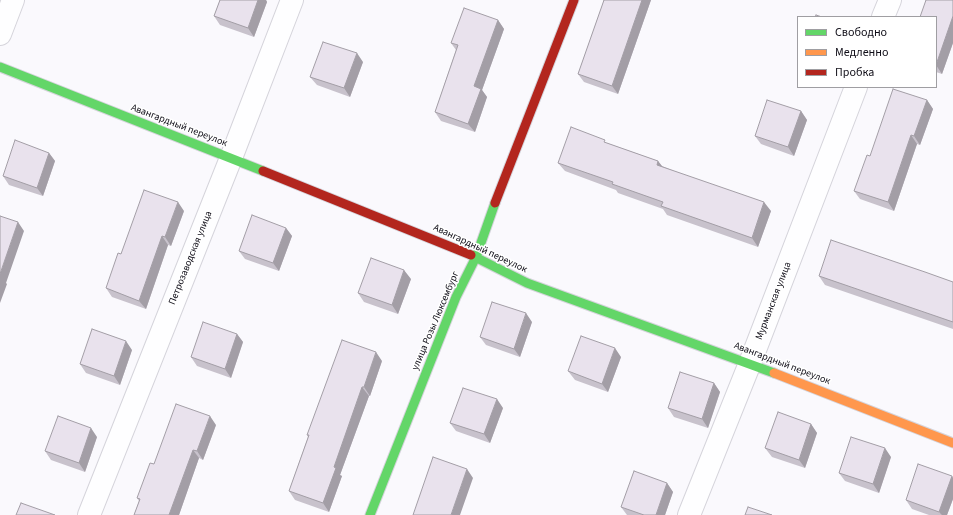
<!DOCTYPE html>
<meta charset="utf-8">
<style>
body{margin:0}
#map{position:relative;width:953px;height:515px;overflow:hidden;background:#faf9fd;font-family:"Source Sans 3",sans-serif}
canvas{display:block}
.legend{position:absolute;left:797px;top:16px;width:140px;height:72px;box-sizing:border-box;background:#fff;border:1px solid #9f9ea2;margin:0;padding:5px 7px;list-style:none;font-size:12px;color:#0f0d17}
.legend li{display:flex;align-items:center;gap:8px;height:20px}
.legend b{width:20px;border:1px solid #9f9ea2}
</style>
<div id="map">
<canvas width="953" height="515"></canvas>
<ul class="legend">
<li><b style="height:5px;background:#63d668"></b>Свободно</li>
<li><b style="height:5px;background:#ff974d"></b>Медленно</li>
<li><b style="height:5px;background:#b3261e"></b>Пробка</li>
</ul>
</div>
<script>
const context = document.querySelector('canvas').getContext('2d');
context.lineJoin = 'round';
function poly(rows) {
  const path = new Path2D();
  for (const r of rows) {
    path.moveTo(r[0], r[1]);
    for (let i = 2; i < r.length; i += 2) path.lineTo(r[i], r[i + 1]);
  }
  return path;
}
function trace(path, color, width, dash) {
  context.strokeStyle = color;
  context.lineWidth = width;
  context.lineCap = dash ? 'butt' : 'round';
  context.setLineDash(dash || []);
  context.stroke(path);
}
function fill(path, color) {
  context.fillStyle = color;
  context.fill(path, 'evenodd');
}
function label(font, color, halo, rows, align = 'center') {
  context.font = font + ' "Source Sans 3",sans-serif';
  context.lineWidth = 3;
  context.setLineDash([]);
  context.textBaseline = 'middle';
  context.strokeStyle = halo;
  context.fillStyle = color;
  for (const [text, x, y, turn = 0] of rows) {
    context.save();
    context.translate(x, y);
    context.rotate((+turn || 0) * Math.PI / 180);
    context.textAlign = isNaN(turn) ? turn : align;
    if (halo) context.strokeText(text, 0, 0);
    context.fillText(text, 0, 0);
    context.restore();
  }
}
const street = poly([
 [883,17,890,0],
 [0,34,13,0],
 [89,515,231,158,292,0],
 [689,515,750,363,856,87]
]);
const fast = poly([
 [0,67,263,171],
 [471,255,527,283,774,373],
 [370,515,456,297,476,257,495,203]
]);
const slow = poly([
 [774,373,953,443]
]);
const jam = poly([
 [263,171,471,255],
 [495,203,574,0]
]);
trace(street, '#d5d4db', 24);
trace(fast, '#d5d4db', 11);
trace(slow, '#d5d4db', 11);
trace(jam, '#d5d4db', 11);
trace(street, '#fefeff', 22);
trace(fast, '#63d668', 9);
trace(slow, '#ff974d', 9);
trace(jam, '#b3261e', 9);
fill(poly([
 [220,0,266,0,267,2,254,37,220,25,214,16],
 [604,0,651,0,618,94,584,82,578,74],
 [953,0,953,43,942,74,936,72,936,17],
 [498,20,504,29,482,90,487,97,475,132,441,121,435,112,456,50,451,43],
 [363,62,350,97,317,85,310,77],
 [927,100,933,109,920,145,917,144,894,211,860,199,854,191,870,156],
 [801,111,807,120,794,156,761,144,755,136],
 [607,143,658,161,662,166,771,211,758,247,667,215,663,209,618,193,616,190,565,171,558,163],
 [49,153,55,161,43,196,9,185,3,176],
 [184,211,171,246,168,245,146,309,112,297,106,288,121,254],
 [286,228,292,236,279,271,245,259,239,251],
 [819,276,953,282,953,329,825,285],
 [411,279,398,314,364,302,358,293],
 [532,322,520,357,486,345,480,337],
 [237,334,243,342,231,378,197,366,191,357],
 [132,350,120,385,86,373,80,364],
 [621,357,608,392,575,380,568,371],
 [382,361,370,396,369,396,340,475,342,476,329,512,295,500,289,491,308,437,307,435],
 [714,383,720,392,708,428,674,417,668,408],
 [503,408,490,443,456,431,450,423],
 [811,424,817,433,805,468,772,457,765,448],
 [216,425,203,460,199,458,179,515,134,515,139,501,137,498,154,464],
 [97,437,85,472,51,460,45,451],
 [891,457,879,493,845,481,839,473],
 [952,476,953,478,953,499,947,515,929,515,912,509,906,500],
 [667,483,673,492,665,515,627,515,621,507]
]), '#c8c2cc');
fill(poly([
 [258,0,266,0,267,2,254,37,248,28],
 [642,0,651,0,618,94,612,86],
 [953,16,953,43,942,74,936,65],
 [498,20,504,29,482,90,487,97,475,132,468,124,474,86],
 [357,53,363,62,350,97,344,88],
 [927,100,933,109,920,145,914,136],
 [801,111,807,120,794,156,788,147],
 [911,135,917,144,894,211,888,202],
 [49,153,55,161,43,196,37,188],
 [658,161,665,170,657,165],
 [178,202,184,211,171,246,165,237],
 [764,202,771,211,758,247,752,238],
 [18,222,24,231,6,283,7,284,0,303,0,274],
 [286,228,292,236,279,271,273,263],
 [162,236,168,245,146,309,139,301],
 [404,270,411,279,398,314,392,305],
 [526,313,532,322,520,357,514,349],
 [237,334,243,342,231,378,225,369],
 [126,341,132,350,120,385,114,376],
 [615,348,621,357,608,392,602,384],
 [376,352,382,361,370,396,364,387],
 [714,383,720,392,708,428,702,419],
 [362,387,369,396,340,475,342,476,329,512,323,503,334,467],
 [497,399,503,408,490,443,484,434],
 [210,416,216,425,203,460,197,451],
 [811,424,817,433,805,468,799,460],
 [91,428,97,437,85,472,79,463],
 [885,448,891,457,879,493,873,484],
 [193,450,199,458,179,515,169,515],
 [467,469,473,478,460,515,451,515],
 [952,476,953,478,953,499,947,515,942,515,939,512],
 [667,483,673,492,665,515,656,515]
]), '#a39ea6');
const building = poly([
 [220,0,258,0,248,28,214,16,220,0],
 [604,0,642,0,612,86,578,74,604,0],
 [926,0,953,0,953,16,936,65,936,17,920,17,926,0],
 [464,8,498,20,474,86,481,89,468,124,435,112,458,45,451,43,464,8],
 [816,15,822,17,815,17,816,15],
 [323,42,357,53,344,88,310,77,323,42],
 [893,89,927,100,914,136,911,135,888,202,854,191,867,155,870,156,893,89],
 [767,100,801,111,788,147,755,136,767,100],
 [571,127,605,140,604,142,658,161,657,165,764,202,752,238,661,206,663,202,612,184,613,182,558,163,571,127],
 [15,140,49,153,37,188,3,176,15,140],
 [144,190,178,202,165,237,162,236,139,301,106,288,118,253,121,254,144,190],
 [252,215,286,228,273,263,239,251,252,215],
 [0,216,18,222,0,274,0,216],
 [831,240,925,272,953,282,953,322,819,276,831,240],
 [371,258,404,270,392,305,358,293,371,258],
 [492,302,526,313,514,349,480,337,492,302],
 [203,322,237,334,225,369,191,357,203,322],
 [92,329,126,341,114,376,80,364,92,329],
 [581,336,615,348,602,384,568,371,581,336],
 [342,340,376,352,364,387,362,387,334,467,336,468,323,503,289,491,309,435,307,435,342,340],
 [680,372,714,383,702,419,668,408,680,372],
 [463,388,497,399,484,434,450,423,463,388],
 [176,404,210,416,197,451,193,450,169,515,134,515,140,499,137,498,150,463,154,464,176,404],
 [778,412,811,424,799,460,765,448,778,412],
 [58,416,91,428,79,463,45,451,58,416],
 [851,437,885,448,873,484,839,473,851,437],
 [433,457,467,469,451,515,413,515,433,457],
 [918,464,952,476,939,512,906,500,918,464],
 [634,471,667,483,656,515,644,515,621,507,634,471],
 [21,503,55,515,16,515,21,503],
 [748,507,772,515,745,515,748,507]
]);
fill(building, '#e9e2ed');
trace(building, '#a39ea6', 1);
label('10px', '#0f0d17', '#fff', [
 ["Авангардный переулок",179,126,21],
 ["Авангардный переулок",480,249,25],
 ["Петрозаводская улица",191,258,-68],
 ["Мурманская улица",774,301,-69],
 ["улица Розы Люксембург",436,321,-67],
 ["Авангардный переулок",782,364,21]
]);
</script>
